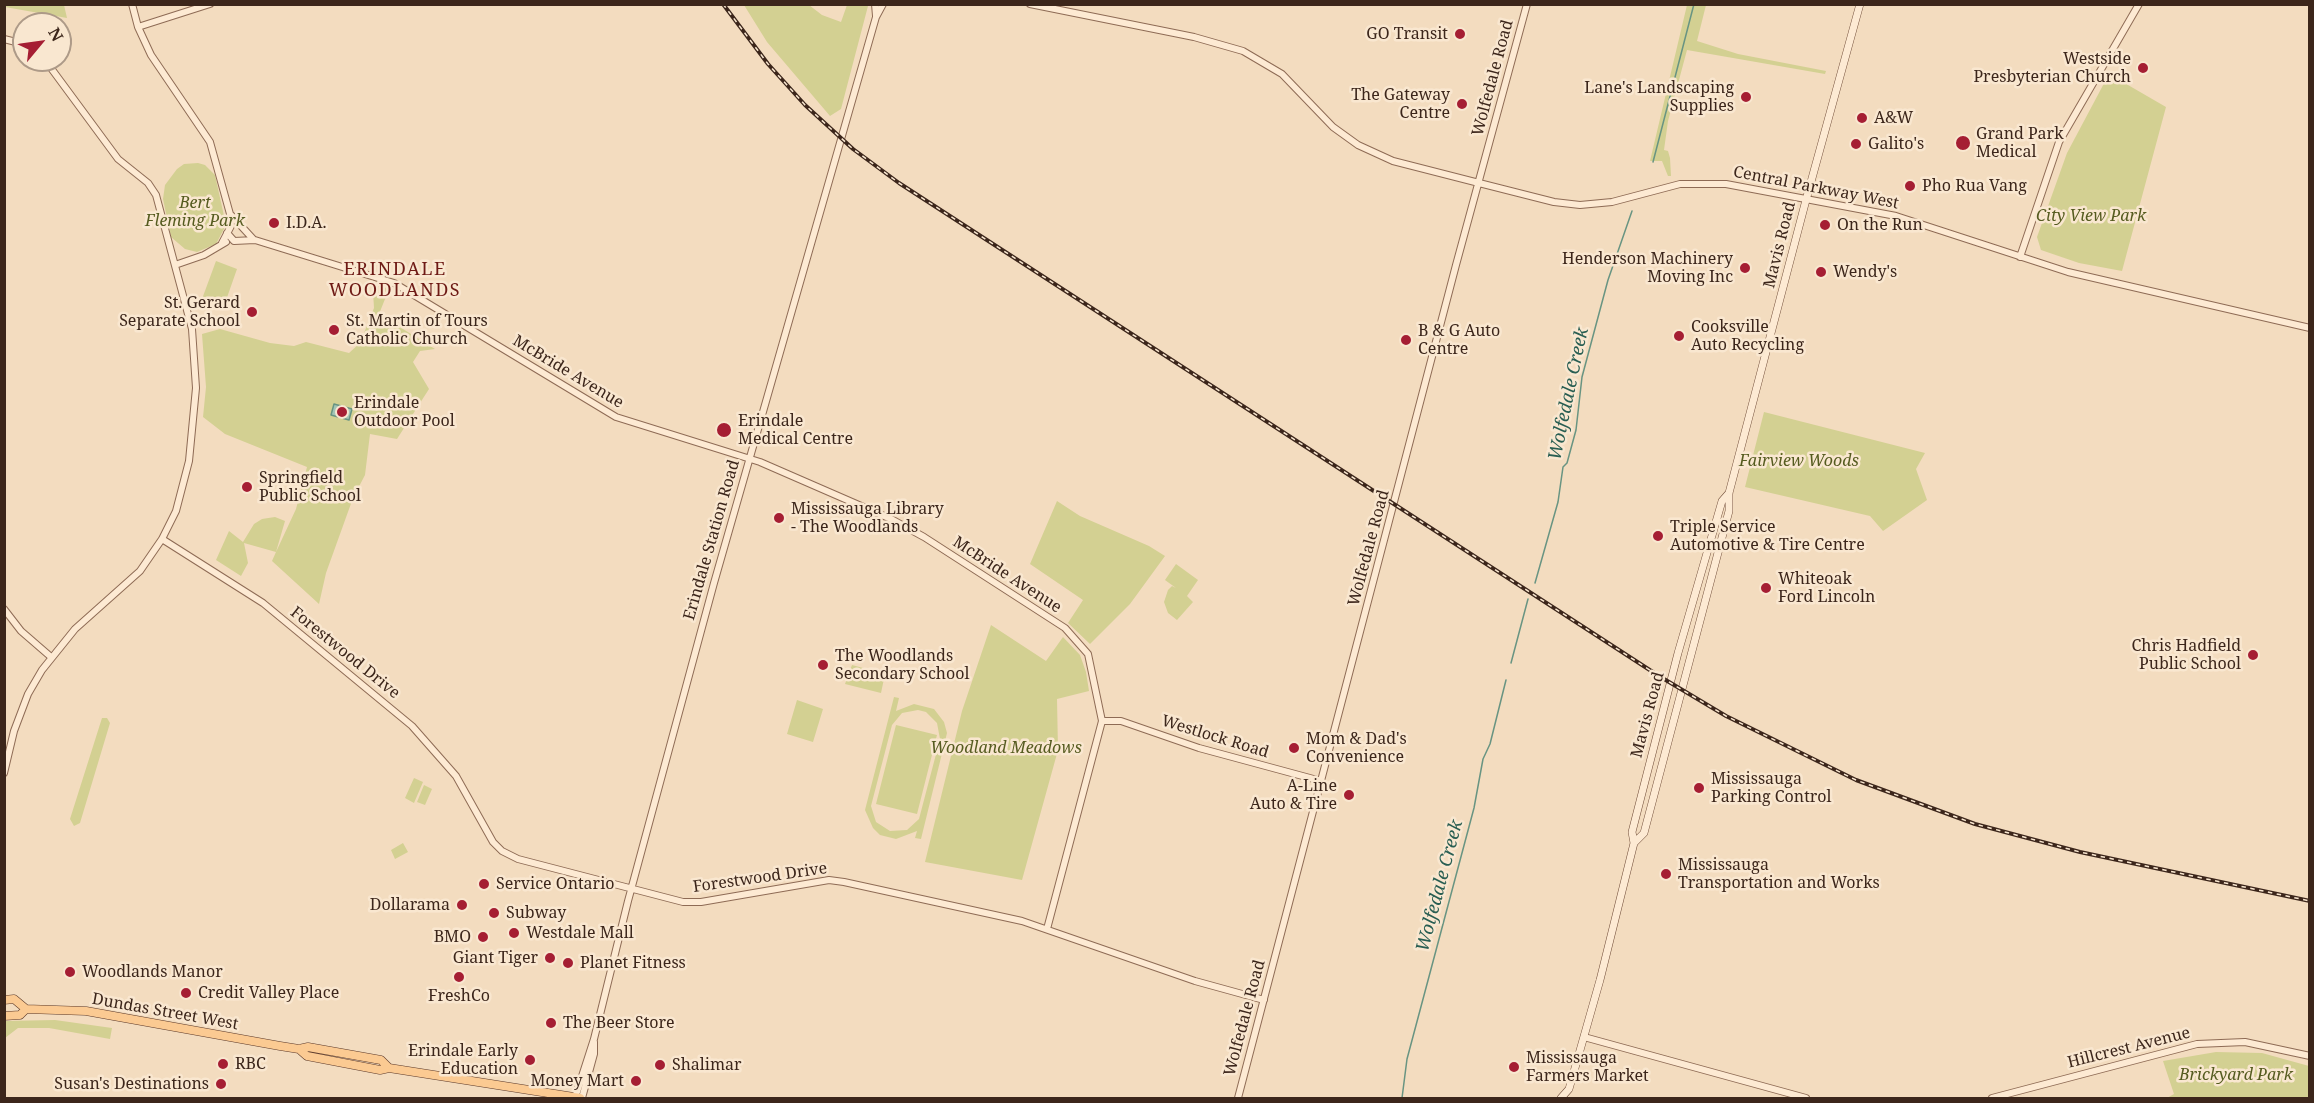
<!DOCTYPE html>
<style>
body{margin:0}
#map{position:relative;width:2314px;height:1103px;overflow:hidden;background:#f3dcbf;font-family:"Noto Serif",serif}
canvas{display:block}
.frame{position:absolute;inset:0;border:6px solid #3c261b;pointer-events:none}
.north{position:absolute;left:12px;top:12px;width:60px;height:60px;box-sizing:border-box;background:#f9e7d0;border:2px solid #ad9a88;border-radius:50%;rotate:61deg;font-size:16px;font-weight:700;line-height:24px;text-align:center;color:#3c261b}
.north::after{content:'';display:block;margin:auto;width:21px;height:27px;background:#a51e33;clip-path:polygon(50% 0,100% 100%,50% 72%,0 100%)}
</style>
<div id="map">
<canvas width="2314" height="1103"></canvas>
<div class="frame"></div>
<div class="north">N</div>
</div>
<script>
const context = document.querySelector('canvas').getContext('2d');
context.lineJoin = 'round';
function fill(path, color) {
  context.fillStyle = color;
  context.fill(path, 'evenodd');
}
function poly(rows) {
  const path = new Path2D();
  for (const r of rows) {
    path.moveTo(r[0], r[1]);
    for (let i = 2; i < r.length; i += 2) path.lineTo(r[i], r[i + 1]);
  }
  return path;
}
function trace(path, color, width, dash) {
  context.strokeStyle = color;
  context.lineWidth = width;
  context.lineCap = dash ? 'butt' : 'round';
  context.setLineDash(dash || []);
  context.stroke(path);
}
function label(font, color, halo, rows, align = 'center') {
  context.font = font + ' "Noto Serif",serif';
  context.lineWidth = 5;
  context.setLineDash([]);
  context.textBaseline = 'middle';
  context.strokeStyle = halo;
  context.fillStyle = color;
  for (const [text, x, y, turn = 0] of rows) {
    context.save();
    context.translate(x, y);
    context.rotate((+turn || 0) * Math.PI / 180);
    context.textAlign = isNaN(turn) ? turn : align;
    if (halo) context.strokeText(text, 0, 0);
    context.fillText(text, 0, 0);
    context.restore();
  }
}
fill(poly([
 [4,5,64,5,67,18,5,7],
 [744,5,809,5,822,15,841,22,847,5,868,6,841,109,830,116,767,42],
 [1687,5,1706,5,1697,41,1738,54,1826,71,1825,74,1687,50,1668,121,1664,150,1668,151,1670,158,1671,176,1668,176,1662,161,1650,161],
 [2109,74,2166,107,2122,271,2079,263,2041,250,2037,237,2067,153],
 [198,163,205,165,215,175,226,225,216,244,197,252,185,249,171,237,163,199,165,185,177,169,184,164],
 [216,261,237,269,224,306,202,299],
 [369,282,389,289,379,314,435,349,420,351,413,362,429,389,397,439,370,434,365,475,353,498,326,573,319,604,272,561,276,552,244,543,248,563,241,576,216,560,229,531,243,542,254,524,262,519,275,517,285,521,276,552,296,509,307,467,225,434,203,417,206,387,202,334,220,329,270,343,294,346,306,342,349,353,360,343,374,308,373,291],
 [1764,412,1925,453,1916,469,1927,500,1883,531,1870,516,1745,487],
 [1057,501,1080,516,1149,546,1165,556,1130,604,1090,644,1068,623,1083,600,1030,564],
 [1176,564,1198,580,1187,596,1193,602,1177,620,1168,613,1164,602,1168,590,1172,586,1176,588,1165,580],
 [991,625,1046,661,1063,637,1080,655,1086,672,1089,691,1057,699,1058,750,1022,880,925,862,962,711],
 [852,665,885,674,881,693,845,684],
 [894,697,899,698,896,711,914,704,934,709,944,722,947,733,921,839,915,838,917,831,896,839,880,835,873,828,865,810],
 [918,710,926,712,937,723,940,739,919,819,907,830,890,831,876,822,871,806,892,725,902,713],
 [797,700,823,709,813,742,787,734],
 [102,718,107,718,110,723,80,823,74,826,70,819],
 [896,725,937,735,917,814,876,804],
 [414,778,423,782,414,803,405,798],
 [424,785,432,789,425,805,417,802],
 [403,843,408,852,395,859,391,850],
 [55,1020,112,1028,110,1039,49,1028,18,1028,5,1038,5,1021],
 [2216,1052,2262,1053,2309,1066,2309,1098,2167,1098,2174,1094,2163,1061]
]), '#d3d092');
const water = poly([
 [334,404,352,409,349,420,331,415,334,404]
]);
fill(water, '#a3c4b5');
trace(water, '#689482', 1.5);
trace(poly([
 [1653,162,1694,4],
 [1535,583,1558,502,1563,467,1567,463,1576,430,1582,377,1608,280,1632,211],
 [1511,663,1528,599],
 [1402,1098,1407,1059,1474,808,1483,759,1490,744,1506,680]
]), '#689482', 1.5);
const tertiary = poly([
 [132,4,138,27,151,55,210,142,230,214,231,226,222,243],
 [875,4,876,16],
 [1030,4,1194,37,1243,51,1282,74,1333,127,1358,145,1393,161,1479,183,1554,202,1580,205,1612,202,1680,184,1726,184,1896,216,2068,272,2310,328],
 [138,27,210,4],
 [4,39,24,44],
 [231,215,254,240],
 [227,233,234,241,255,240,394,283,616,417,760,462,891,519,924,537,1065,628,1088,654,1102,721,1047,929],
 [2020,257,2059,142,2139,4],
 [175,265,204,255,226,242],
 [162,539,263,603,412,726,456,776,493,842,502,851,518,859,683,902,701,902,829,880,844,882,1022,921,1195,981,1264,1000],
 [4,609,21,631,51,657],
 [1102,721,1121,721,1199,748,1321,781],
 [4,773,14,731,28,694,42,670,75,629,140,571,162,539,176,511,189,461,196,388,192,329,156,195,148,183,118,159,45,60],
 [1584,1037,1806,1098],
 [575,1098,594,1039,628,901,714,583,876,17,883,4],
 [582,1098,594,1054,594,1042],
 [1238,1098,1456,265,1527,4],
 [1992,1098,2197,1044,2245,1042,2310,1056]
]);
const secondary = poly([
 [1634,843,1644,833,1729,511,1729,493,1806,200,1860,4],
 [1561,1098,1569,1089,1600,980,1634,843,1632,832,1678,653,1722,501,1729,493]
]);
const primary = poly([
 [4,1000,14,999,26,1009,86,1011,280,1046,299,1049,308,1047,381,1060,389,1068],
 [4,1016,20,1015,26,1009],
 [299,1049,307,1056,380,1070,389,1068,580,1098]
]);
trace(tertiary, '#8e6b55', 8);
trace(secondary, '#704c38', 8);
trace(primary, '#5b392a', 9);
trace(tertiary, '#fdead3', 6);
trace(secondary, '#fdead3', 7);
trace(primary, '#fbca92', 8);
const rail = poly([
 [723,4,768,64,805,105,853,149,899,183,1659,676,1726,716,1856,780,1975,824,2080,852,2310,901]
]);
trace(rail, '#3c261b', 4);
trace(rail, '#f9e7d0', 1.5, [4.5]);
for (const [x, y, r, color] of [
 [1460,34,6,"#a51e33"],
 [2143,68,6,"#a51e33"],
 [1746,97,6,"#a51e33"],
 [1462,104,6,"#a51e33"],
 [1862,118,6,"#a51e33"],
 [1963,143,8,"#a51e33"],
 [1856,144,6,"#a51e33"],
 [1910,186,6,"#a51e33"],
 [274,223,6,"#a51e33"],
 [1825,225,6,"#a51e33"],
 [1745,268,6,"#a51e33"],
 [1821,272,6,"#a51e33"],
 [252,312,6,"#a51e33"],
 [334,330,6,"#a51e33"],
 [1679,336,6,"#a51e33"],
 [1406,340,6,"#a51e33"],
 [342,412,6,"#a51e33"],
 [724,430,8,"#a51e33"],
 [247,487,6,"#a51e33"],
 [779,518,6,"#a51e33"],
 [1658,536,6,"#a51e33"],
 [1766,588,6,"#a51e33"],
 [2253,655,6,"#a51e33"],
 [823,665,6,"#a51e33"],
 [1294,748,6,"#a51e33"],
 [1699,788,6,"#a51e33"],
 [1349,795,6,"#a51e33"],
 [1666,874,6,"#a51e33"],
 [484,884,6,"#a51e33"],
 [462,905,6,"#a51e33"],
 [494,913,6,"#a51e33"],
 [514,933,6,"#a51e33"],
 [483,937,6,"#a51e33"],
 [550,958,6,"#a51e33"],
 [568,963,6,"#a51e33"],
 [70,972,6,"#a51e33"],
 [459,977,6,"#a51e33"],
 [186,993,6,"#a51e33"],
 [551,1023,6,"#a51e33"],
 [530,1060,6,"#a51e33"],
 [223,1064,6,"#a51e33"],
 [660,1065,6,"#a51e33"],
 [1514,1067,6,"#a51e33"],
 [636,1081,6,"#a51e33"],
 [221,1084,6,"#a51e33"]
]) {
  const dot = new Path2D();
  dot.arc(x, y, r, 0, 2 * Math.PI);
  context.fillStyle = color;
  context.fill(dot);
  trace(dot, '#f9e7d0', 2);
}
label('16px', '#3c261b', '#f9e7d0', [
 ["GO Transit",1448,34,"right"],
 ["Westside",2131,59,"right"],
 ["Presbyterian Church",2131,77,"right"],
 ["Lane's Landscaping",1734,88,"right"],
 ["Supplies",1734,106,"right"],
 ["The Gateway",1450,95,"right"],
 ["Centre",1450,113,"right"],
 ["A&W",1874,118],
 ["Grand Park",1976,134],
 ["Medical",1976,152],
 ["Galito's",1868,144],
 ["Pho Rua Vang",1922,186],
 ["I.D.A.",286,223],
 ["On the Run",1837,225],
 ["Henderson Machinery",1733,259,"right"],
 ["Moving Inc",1733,277,"right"],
 ["Wendy's",1833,272],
 ["St. Gerard",240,303,"right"],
 ["Separate School",240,321,"right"],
 ["St. Martin of Tours",346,321],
 ["Catholic Church",346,339],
 ["Cooksville",1691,327],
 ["Auto Recycling",1691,345],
 ["B & G Auto",1418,331],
 ["Centre",1418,349],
 ["Erindale",354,403],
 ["Outdoor Pool",354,421],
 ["Erindale",738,421],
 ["Medical Centre",738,439],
 ["Springfield",259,478],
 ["Public School",259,496],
 ["Mississauga Library",791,509],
 ["- The Woodlands",791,527],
 ["Triple Service",1670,527],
 ["Automotive & Tire Centre",1670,545],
 ["Whiteoak",1778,579],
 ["Ford Lincoln",1778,597],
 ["Chris Hadfield",2241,646,"right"],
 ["Public School",2241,664,"right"],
 ["The Woodlands",835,656],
 ["Secondary School",835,674],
 ["Mom & Dad's",1306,739],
 ["Convenience",1306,757],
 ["Mississauga",1711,779],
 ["Parking Control",1711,797],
 ["A-Line",1337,786,"right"],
 ["Auto & Tire",1337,804,"right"],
 ["Mississauga",1678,865],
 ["Transportation and Works",1678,883],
 ["Service Ontario",496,884],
 ["Dollarama",450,905,"right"],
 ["Subway",506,913],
 ["Westdale Mall",526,933],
 ["BMO",471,937,"right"],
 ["Giant Tiger",538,958,"right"],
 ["Planet Fitness",580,963],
 ["Woodlands Manor",82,972],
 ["Credit Valley Place",198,993],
 ["FreshCo",459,996,"center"],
 ["The Beer Store",563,1023],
 ["Erindale Early",518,1051,"right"],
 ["Education",518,1069,"right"],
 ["Mississauga",1526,1058],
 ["Farmers Market",1526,1076],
 ["RBC",235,1064],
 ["Shalimar",672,1065],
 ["Money Mart",624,1081,"right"],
 ["Susan's Destinations",209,1084,"right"]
], 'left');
label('16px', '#3c261b', '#f9e7d0', [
 ["Wolfedale Road",1493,78,-75],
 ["Central Parkway West",1816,188,11],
 ["Mavis Road",1780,245,-76],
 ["McBride Avenue",568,372,31],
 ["Erindale Station Road",712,540,-74],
 ["Wolfedale Road",1369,548,-75],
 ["McBride Avenue",1007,575,33],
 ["Forestwood Drive",345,653,39],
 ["Mavis Road",1648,715,-75],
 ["Westlock Road",1215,737,17],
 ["Forestwood Drive",760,878,-8],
 ["Dundas Street West",165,1012,10],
 ["Wolfedale Road",1245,1018,-75],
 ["Hillcrest Avenue",2129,1048,-14]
]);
label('italic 16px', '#555b1f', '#f9e7d0', [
 ["Bert",195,203],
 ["Fleming Park",195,221],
 ["City View Park",2091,216],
 ["Fairview Woods",1799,461],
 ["Woodland Meadows",1006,748],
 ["Brickyard Park",2236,1075]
]);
context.letterSpacing = '1.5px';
label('18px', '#6e1a15', '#f9e7d0', [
 ["ERINDALE",395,270],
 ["WOODLANDS",395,291]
]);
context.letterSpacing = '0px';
label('italic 18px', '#295e52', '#f9e7d0', [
 ["Wolfedale Creek",1569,394,-78],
 ["Wolfedale Creek",1440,886,-75]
]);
</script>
